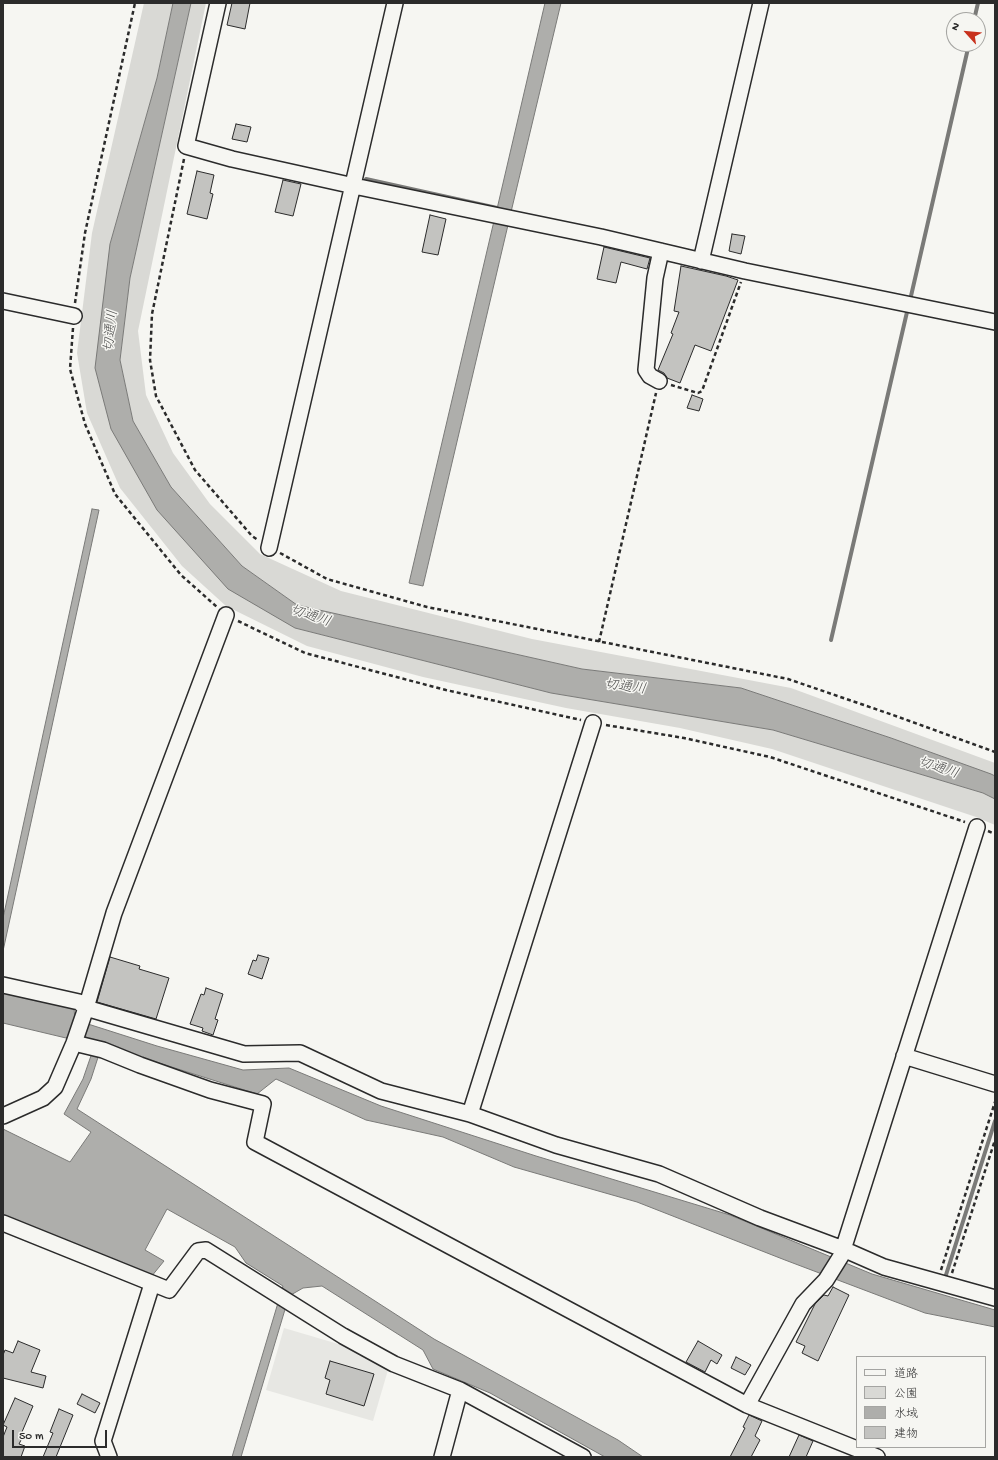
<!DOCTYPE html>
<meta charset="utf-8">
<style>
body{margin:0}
#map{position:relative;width:998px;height:1460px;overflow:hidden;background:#f6f6f2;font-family:"Gochi Hand","Klee One",sans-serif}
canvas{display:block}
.frame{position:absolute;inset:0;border:4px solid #2b2b2b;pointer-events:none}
.legend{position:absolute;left:856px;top:1356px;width:130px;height:92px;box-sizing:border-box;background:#f6f6f2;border:1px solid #a5a5a2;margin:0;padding:5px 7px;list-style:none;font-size:12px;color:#2b2b2b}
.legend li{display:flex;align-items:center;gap:8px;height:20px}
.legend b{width:20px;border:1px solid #a5a5a2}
.north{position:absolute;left:946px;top:12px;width:40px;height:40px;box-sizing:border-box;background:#f6f6f2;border:1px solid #a5a5a2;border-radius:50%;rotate:297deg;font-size:11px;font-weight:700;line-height:16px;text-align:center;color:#2b2b2b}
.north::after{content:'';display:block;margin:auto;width:14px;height:18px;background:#c8321e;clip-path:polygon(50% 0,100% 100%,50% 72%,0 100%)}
.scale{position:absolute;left:12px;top:1430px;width:95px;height:18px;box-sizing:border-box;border:2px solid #2b2b2b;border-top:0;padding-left:5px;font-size:12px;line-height:14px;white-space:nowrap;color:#2b2b2b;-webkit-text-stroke:3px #f6f6f2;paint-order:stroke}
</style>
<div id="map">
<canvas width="998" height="1460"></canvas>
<div class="frame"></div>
<ul class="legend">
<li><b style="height:5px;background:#f6f6f2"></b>道路</li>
<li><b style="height:11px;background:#d9d9d5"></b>公園</li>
<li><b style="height:11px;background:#aeaeab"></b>水域</li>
<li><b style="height:11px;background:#c3c3c0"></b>建物</li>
</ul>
<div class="north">N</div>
<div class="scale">50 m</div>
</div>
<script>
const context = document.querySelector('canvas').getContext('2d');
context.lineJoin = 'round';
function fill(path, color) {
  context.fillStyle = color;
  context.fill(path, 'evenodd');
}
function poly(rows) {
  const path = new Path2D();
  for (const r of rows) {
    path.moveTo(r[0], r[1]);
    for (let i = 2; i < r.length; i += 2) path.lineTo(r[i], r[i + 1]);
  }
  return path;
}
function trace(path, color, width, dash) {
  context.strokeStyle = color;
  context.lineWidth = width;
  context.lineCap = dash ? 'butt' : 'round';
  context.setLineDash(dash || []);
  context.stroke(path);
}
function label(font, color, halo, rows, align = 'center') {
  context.font = font + ' "Gochi Hand","Klee One",sans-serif';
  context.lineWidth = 3;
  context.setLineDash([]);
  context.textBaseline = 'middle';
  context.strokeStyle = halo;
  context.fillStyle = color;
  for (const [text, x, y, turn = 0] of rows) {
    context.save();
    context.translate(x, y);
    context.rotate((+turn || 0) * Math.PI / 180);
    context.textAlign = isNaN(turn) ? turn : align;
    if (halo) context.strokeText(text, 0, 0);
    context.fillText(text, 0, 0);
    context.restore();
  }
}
fill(poly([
 [284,1328,345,1346,388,1370,373,1421,266,1390]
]), '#e7e7e3');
fill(poly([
 [144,3,173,3,157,78,110,244,111,429,295,628,551,693,773,730,983,793,995,799,995,825,976,817,772,749,680,728,566,708,423,677,307,646,226,606,182,566,120,488,87,413,77,353,92,233],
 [191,3,206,3,138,331,146,395,173,453,210,504,260,554,341,591,532,639,791,688,995,763,995,776,891,738,741,688,582,669,297,605,242,566,171,487,133,421,120,360,130,278]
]), '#d9d9d5');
const water = poly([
 [173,3,191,3,130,278,120,360,133,421,171,487,242,566,297,605,582,669,741,688,891,738,991,774,995,776,995,799,983,793,773,730,551,693,295,628,228,589,157,510,111,429,95,368,110,244,157,78,173,3],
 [545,3,561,3,511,212,497,209,545,3],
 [494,221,508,225,423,586,409,583,494,221],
 [92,509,99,510,3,951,3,918,92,509],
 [3,993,74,1009,75,1019,88,1024,157,1046,243,1070,289,1068,381,1106,536,1156,730,1215,872,1274,995,1310,995,1327,925,1313,785,1260,637,1202,514,1167,443,1137,366,1120,276,1079,257,1094,102,1045,91,1079,77,1109,434,1339,618,1440,643,1457,605,1457,490,1393,433,1369,423,1350,322,1286,303,1288,289,1296,241,1457,232,1457,283,1286,246,1263,235,1247,167,1209,145,1250,164,1261,151,1277,3,1219,3,1129,70,1162,91,1132,64,1114,83,1079,95,1044,85,1036,72,1032,66,1038,3,1023,3,993]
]);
fill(water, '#aeaeab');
trace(water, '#7a7a78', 1);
trace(poly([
 [974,20,978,3],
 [366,179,497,208],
 [911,296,969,44],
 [831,640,907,312],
 [945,1278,995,1121]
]), '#7a7a78', 4);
const building = poly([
 [232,3,250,3,245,29,227,25,232,3],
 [236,124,251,127,247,142,232,139,236,124],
 [197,171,214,175,210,193,213,194,207,219,187,214,197,171],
 [283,180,301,184,293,216,275,212,283,180],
 [430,215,446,219,438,255,422,252,430,215],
 [732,234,745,236,741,254,729,251,732,234],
 [604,247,650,258,647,269,621,262,616,283,597,279,604,247],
 [681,266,726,276,738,280,711,351,695,345,680,383,667,378,664,373,658,370,673,334,671,333,679,312,674,311,681,266],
 [692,395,703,399,699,411,687,408,692,395],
 [258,955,269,958,262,979,248,974,253,960,256,961,258,955],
 [110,957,140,966,139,969,169,978,156,1019,97,1002,110,957],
 [206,988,223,994,215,1019,218,1020,213,1035,202,1031,203,1028,190,1024,201,994,204,995,206,988],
 [833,1287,849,1295,818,1361,802,1353,805,1346,796,1342,815,1304,824,1295,828,1296,833,1287],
 [18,1341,40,1350,31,1372,46,1376,43,1388,3,1378,3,1355,5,1350,13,1353,18,1341],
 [698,1341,722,1355,717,1364,711,1360,705,1372,686,1362,698,1341],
 [736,1357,751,1365,745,1375,731,1368,736,1357],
 [330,1361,374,1374,364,1406,326,1394,330,1380,325,1378,330,1361],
 [82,1394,100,1403,95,1413,77,1404,82,1394],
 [15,1398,33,1406,19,1439,21,1440,19,1444,25,1446,21,1457,3,1457,3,1437,7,1427,3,1425,15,1398],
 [59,1409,73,1415,56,1457,43,1457,53,1433,50,1432,59,1409],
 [749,1415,762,1421,755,1436,760,1440,751,1457,730,1457,745,1428,743,1427,749,1415],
 [799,1435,813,1441,806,1457,789,1457,799,1435]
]);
fill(building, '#c3c3c0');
trace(building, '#2b2b2b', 1);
const street = poly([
 [218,3,186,146,232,159,354,186,601,237,745,271,995,322],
 [701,261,761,3],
 [3,301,74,316],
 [659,381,650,376,646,370,655,278,661,251],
 [269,548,395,3],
 [3,985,79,1002,86,1008,114,913,226,615],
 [74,1043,103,1050,140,1065,210,1090,263,1104,255,1142,747,1405,877,1457],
 [904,1056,995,1084],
 [470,1114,593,723],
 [3,1116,43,1098,55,1087,74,1043,86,1008,244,1054,300,1053,381,1091,470,1114,556,1145,659,1174,760,1218,843,1249,884,1267,995,1298],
 [3,1223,169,1290,198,1251,206,1250,343,1336,394,1364,460,1390,583,1457],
 [747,1405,803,1304,826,1280,841,1256,977,827],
 [109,1457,103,1441,152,1284],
 [442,1457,460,1390]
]);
trace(street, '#2b2b2b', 18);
trace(poly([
 [184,159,152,314,150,360,156,396,195,470,252,536,258,540],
 [75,303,85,233,135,3],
 [73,328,70,369,85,424,115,494,181,575,217,607],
 [671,385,698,393,702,391,741,282],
 [280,553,327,579,427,607,788,679,893,715,995,752],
 [238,621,305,653,446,690,581,720],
 [599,642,656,393],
 [606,725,684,738,770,757,965,822],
 [988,831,995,834],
 [941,1270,995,1102],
 [952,1273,995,1140]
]), '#2b2b2b', 2.5, [4, 3]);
trace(street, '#f6f6f2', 15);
label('italic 14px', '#525251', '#f6f6f2', [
 ["切通川",112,331,-84],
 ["切通川",310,617,19],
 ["切通川",625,688,8],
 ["切通川",938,769,19]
]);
</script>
